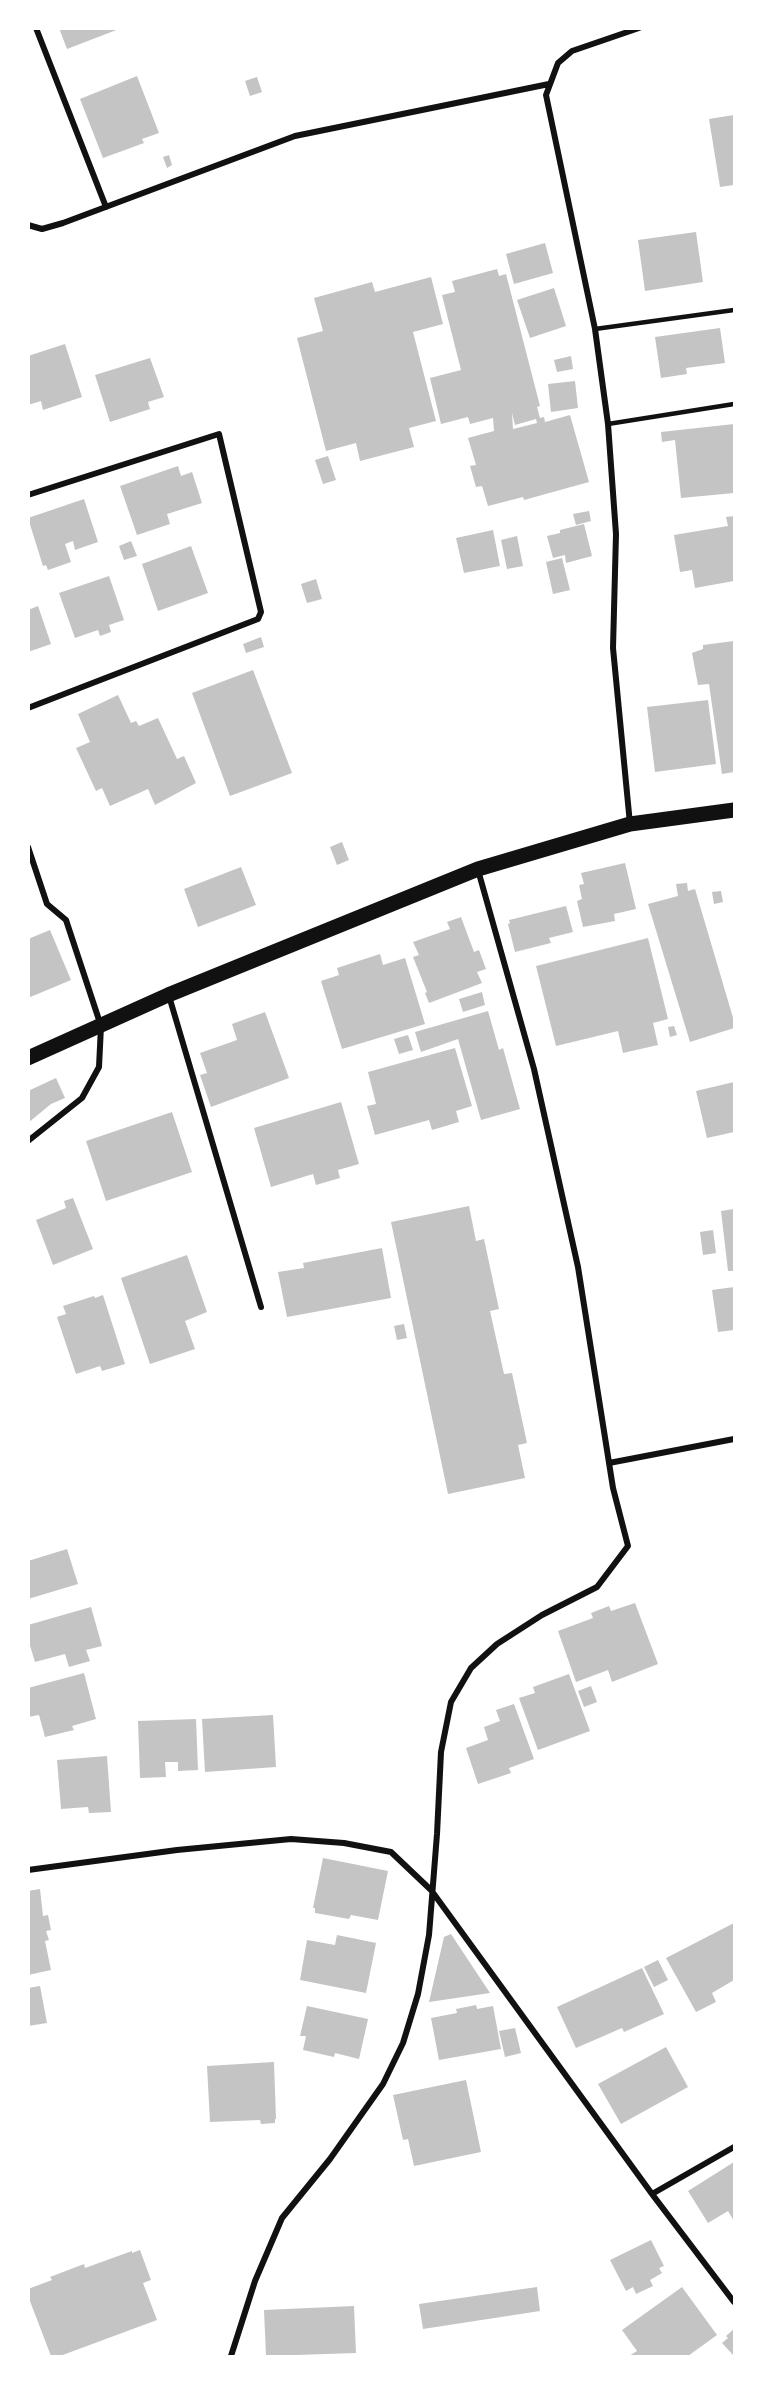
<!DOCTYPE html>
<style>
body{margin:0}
#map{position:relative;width:763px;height:2385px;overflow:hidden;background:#fff;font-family:"Nunito Sans",sans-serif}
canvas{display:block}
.frame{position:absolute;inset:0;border:30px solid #fff;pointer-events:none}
</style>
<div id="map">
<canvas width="763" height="2385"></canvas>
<div class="frame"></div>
</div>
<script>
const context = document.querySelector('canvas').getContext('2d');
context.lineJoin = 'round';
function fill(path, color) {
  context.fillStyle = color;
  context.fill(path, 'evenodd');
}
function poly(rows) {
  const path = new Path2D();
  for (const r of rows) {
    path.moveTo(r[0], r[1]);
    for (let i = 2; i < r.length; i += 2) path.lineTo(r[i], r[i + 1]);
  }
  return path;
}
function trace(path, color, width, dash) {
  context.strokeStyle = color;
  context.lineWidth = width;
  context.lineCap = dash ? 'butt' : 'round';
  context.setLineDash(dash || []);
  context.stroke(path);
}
fill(poly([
 [59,28,119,28,119,29,67,49],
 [137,76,159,133,142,139,144,143,103,158,80,99],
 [257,77,262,92,250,96,245,81],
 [734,115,734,185,720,187,709,119],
 [169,155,172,165,167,168,163,157],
 [696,232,703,282,645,291,638,240],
 [545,243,553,273,514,284,506,254],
 [497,269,499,276,506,274,540,406,537,407,540,418,544,417,545,422,570,415,589,482,524,500,523,497,488,506,482,486,476,487,470,466,476,465,468,438,494,431,493,418,470,424,468,417,441,424,430,378,461,370,442,295,455,292,452,281],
 [512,413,515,425,536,419,537,423,513,429],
 [431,277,443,324,413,332,436,421,409,428,414,447,360,461,356,443,326,451,297,338,323,331,314,298,372,282,375,292],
 [554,288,566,326,530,338,517,300],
 [720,328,725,363,686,368,687,374,661,378,655,337],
 [65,344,82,397,43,410,41,401,28,405,28,356],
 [571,356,573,369,557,372,554,360],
 [150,358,164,397,148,402,150,409,110,422,95,375],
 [575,381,578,408,551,412,548,384],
 [734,424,734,493,681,498,675,440,662,442,661,432],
 [328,456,336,480,323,484,315,460],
 [178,466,181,476,192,472,202,503,167,514,170,524,137,535,120,486],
 [84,499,98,542,75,550,73,541,65,544,71,562,48,570,46,565,43,566,28,518],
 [589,511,591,521,576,525,573,514],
 [734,516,734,581,695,588,692,570,680,572,674,535,728,526,726,517],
 [584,524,592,556,566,563,565,555,553,558,547,536,560,533,560,530],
 [493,530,500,566,464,573,456,538],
 [517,536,523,566,507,569,501,540],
 [131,541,137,556,124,560,119,546],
 [191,546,208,593,158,611,142,564],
 [562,558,570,590,553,594,546,562],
 [109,576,124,620,109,625,111,632,100,636,98,630,75,638,59,593],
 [316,579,322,599,307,603,301,584],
 [38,606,51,644,28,652,28,610],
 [261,637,264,647,246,653,243,644],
 [734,641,734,772,722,774,709,684,698,685,692,653,703,649,703,645],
 [253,670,292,773,230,796,192,693],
 [118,695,131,723,136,721,139,726,158,718,177,759,184,756,196,783,155,805,148,789,110,806,102,788,96,791,76,748,90,742,78,714],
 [708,700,716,764,655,772,647,707],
 [342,842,349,860,337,865,330,847],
 [625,863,636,909,614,914,615,921,583,927,577,901,582,899,579,885,584,884,581,873],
 [241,867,256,905,198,927,184,889],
 [687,883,688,891,695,889,734,1021,734,1028,690,1042,648,904,678,896,676,884],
 [721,891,723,902,714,904,712,892],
 [566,906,573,932,549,938,551,943,515,952,508,924,510,923,509,920],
 [461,917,474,952,479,950,486,969,477,972,482,983,429,1003,425,993,427,992,413,957,419,955,413,942,450,929,447,922],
 [50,930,71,980,28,998,28,939],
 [648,938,668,1019,653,1023,658,1045,623,1053,618,1031,556,1046,536,966],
 [380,954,383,965,405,958,425,1024,342,1049,321,981,339,975,337,968],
 [482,992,485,1005,463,1012,459,999],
 [488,1011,499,1050,503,1048,520,1109,481,1120,458,1039,421,1052,415,1032],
 [265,1012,289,1078,211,1107,200,1075,207,1073,200,1053,237,1040,232,1024],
 [674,1026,677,1035,670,1037,668,1027],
 [408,1035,413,1050,399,1054,394,1039],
 [455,1048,472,1106,456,1111,459,1122,432,1130,429,1120,375,1135,367,1106,376,1104,368,1072],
 [56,1078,65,1098,51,1104,28,1123,28,1091],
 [734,1082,734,1132,707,1138,696,1091],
 [341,1102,359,1164,338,1170,340,1178,316,1185,313,1174,271,1187,254,1128],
 [172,1112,192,1172,106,1201,86,1141],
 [73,1198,93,1249,53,1265,36,1220,66,1208,64,1201],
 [469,1206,476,1241,484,1239,499,1309,490,1311,504,1374,512,1373,527,1443,518,1445,525,1478,448,1494,391,1222],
 [734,1209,734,1271,728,1271,721,1211],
 [713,1230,716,1253,703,1255,700,1232],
 [382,1248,391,1298,287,1317,278,1272,304,1268,303,1263],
 [187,1255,207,1312,185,1321,195,1349,150,1364,121,1278],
 [734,1287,734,1330,718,1332,712,1290],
 [103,1295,125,1364,102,1371,100,1366,76,1374,57,1317,66,1314,63,1306,94,1296,95,1298],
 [404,1324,407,1338,397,1340,394,1326],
 [67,1549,78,1584,28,1599,28,1561],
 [635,1603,658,1664,612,1682,608,1670,576,1682,558,1631,593,1618,591,1613,609,1606,611,1611],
 [91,1607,102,1646,86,1650,90,1661,69,1667,65,1654,35,1662,28,1639,28,1625],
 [84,1673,96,1719,72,1726,74,1730,45,1737,39,1715,28,1717,28,1688],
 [569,1674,590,1731,538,1750,519,1698,535,1693,533,1687],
 [591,1686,597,1702,584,1707,578,1691],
 [514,1704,534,1759,509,1768,511,1773,478,1784,466,1748,488,1740,484,1727,500,1721,496,1710],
 [273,1715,276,1767,205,1772,202,1719],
 [196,1719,198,1770,178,1771,178,1762,165,1762,166,1777,140,1778,138,1721],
 [107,1756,111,1812,89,1813,88,1807,61,1809,57,1760],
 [323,1858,388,1871,378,1920,351,1915,349,1919,315,1913,315,1908,313,1908],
 [40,1889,43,1916,48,1915,51,1930,46,1931,49,1940,45,1941,51,1970,28,1975,28,1891],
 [734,1923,734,1980,712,1993,716,2002,696,2012,666,1958],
 [451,1934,490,1993,429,2002,444,1937],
 [337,1935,376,1943,366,1993,300,1980,307,1940,335,1945],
 [658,1960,668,1980,654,1987,644,1967],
 [642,1968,664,2014,624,2032,622,2028,576,2048,557,2007],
 [40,1986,47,2023,28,2026,28,1988],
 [476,2005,477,2009,493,2006,501,2049,439,2060,431,2018,457,2013,456,2009],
 [307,2006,368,2019,359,2059,335,2053,334,2057,303,2050,306,2036,300,2036],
 [515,2028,521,2053,505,2057,499,2031],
 [666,2047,688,2087,621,2124,598,2084],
 [274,2062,276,2119,275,2119,275,2123,261,2124,260,2120,210,2122,207,2066],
 [466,2080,481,2152,414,2166,408,2139,403,2140,393,2095],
 [734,2162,734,2221,728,2211,708,2223,688,2191],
 [651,2240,664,2266,659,2268,662,2273,650,2280,653,2286,636,2294,633,2287,626,2291,610,2260],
 [140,2250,151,2280,143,2283,157,2320,60,2356,51,2356,28,2296,28,2289,52,2280,50,2277,84,2264,85,2268,132,2251,132,2253],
 [537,2287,540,2311,423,2329,419,2304],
 [682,2287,717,2335,688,2356,629,2356,637,2351,622,2330],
 [354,2306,356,2353,266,2356,264,2310],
 [734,2329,734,2356,722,2343,728,2338,726,2336]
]), '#c4c4c4');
trace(poly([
 [595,329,734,310],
 [608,424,734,404]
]), '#111', 4.5);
trace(poly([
 [36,28,106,207],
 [28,225,42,229,63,223,295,136,549,84],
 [28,495,219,434,261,612,258,619,28,708],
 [630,824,613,648,616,534,608,424,595,329,546,95,558,63,572,51,639,28],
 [28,847,47,904,66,920,101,1026,99,1067,82,1098,28,1141],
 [169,996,261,1307],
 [609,1463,734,1439],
 [28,1870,177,1850,291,1839,344,1843,391,1852,431,1890,652,2194,734,2302],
 [652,2194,734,2147],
 [231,2356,255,2281,282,2218,330,2159,383,2084,403,2043,418,1994,429,1935,437,1834,441,1752,451,1702,471,1668,497,1644,542,1615,597,1587,628,1546,613,1488,578,1267,534,1069,478,870]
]), '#111', 6);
trace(poly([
 [28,1058,168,995,478,869,630,824,734,810]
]), '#111', 15);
</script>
